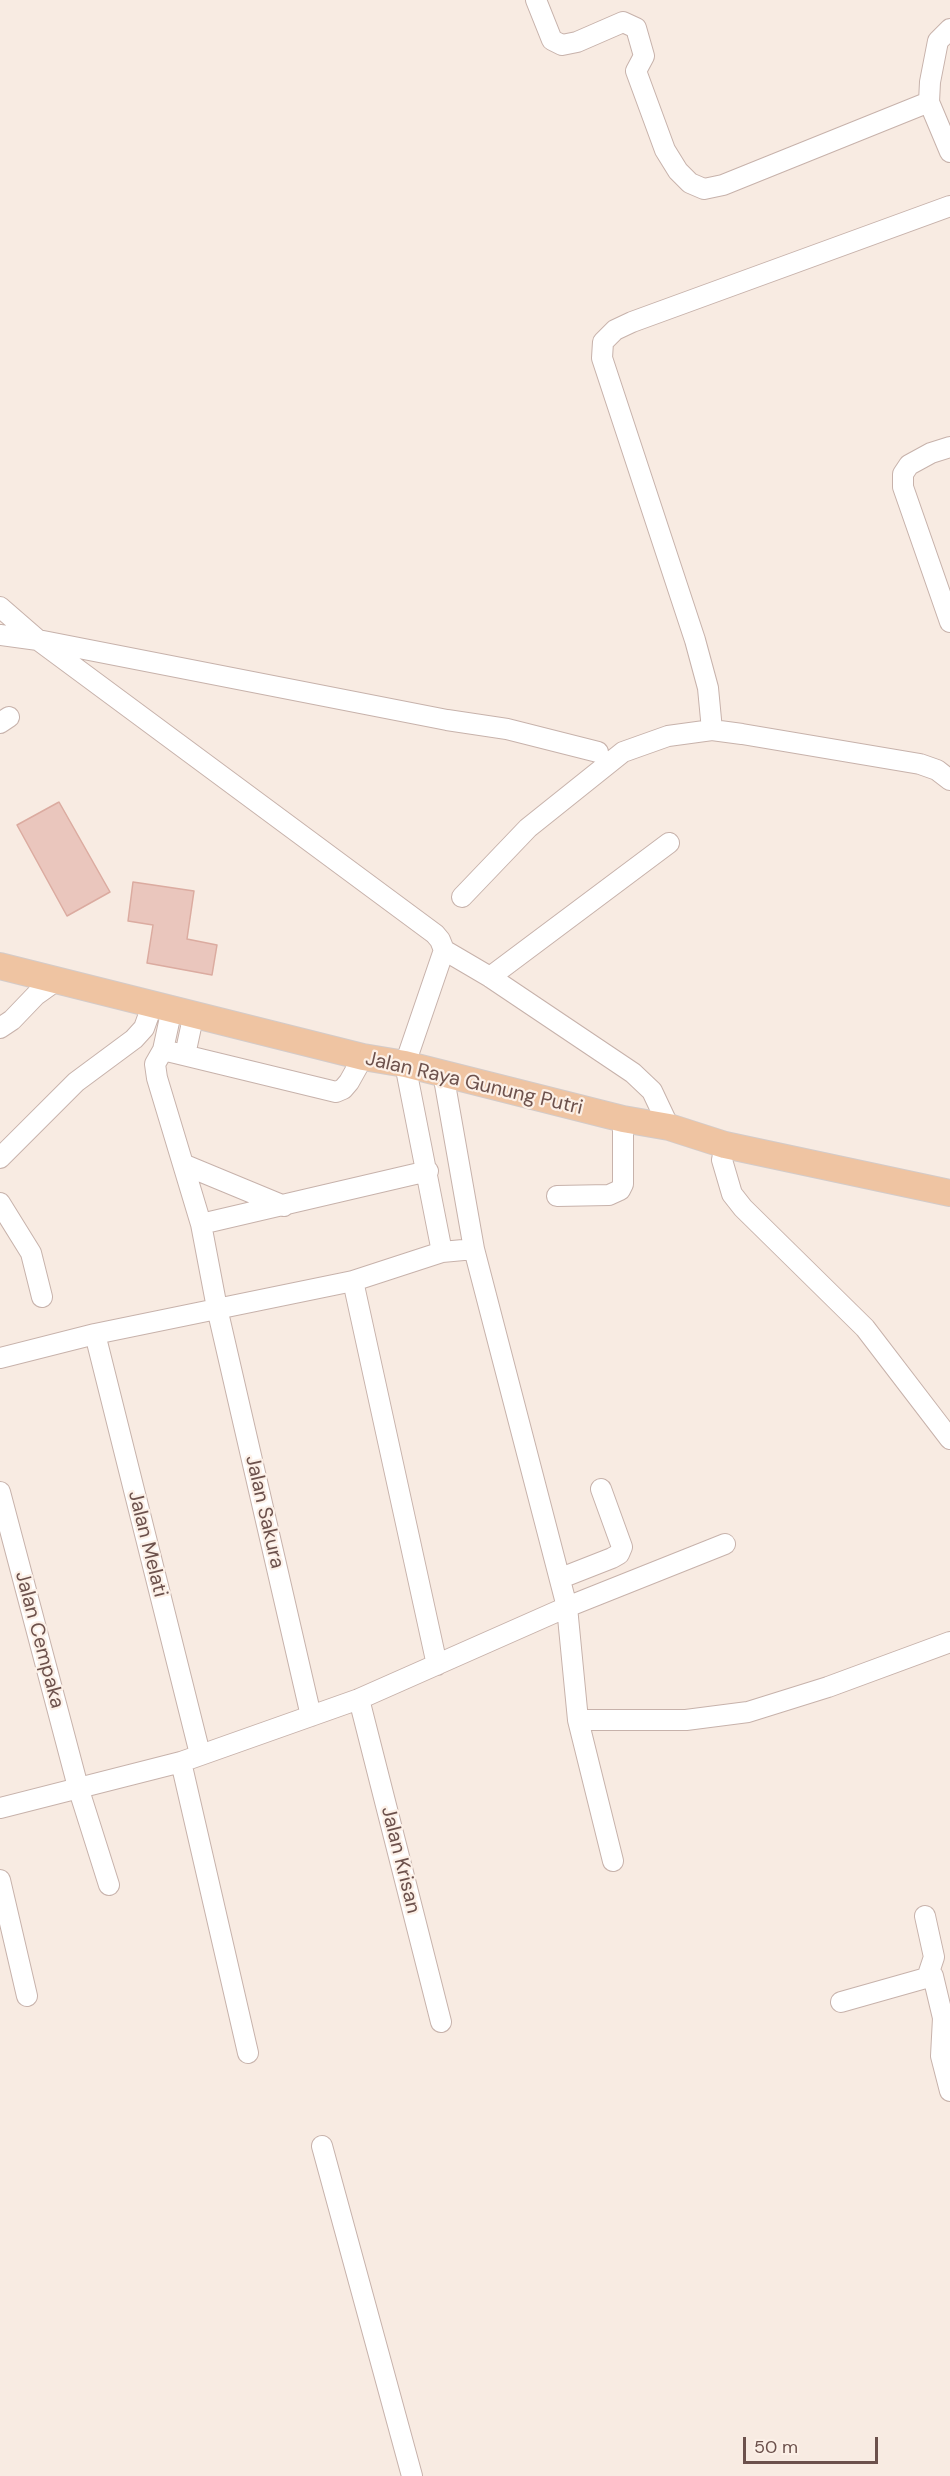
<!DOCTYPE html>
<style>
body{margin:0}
#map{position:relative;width:950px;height:2476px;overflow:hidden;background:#f8ebe2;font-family:"DM Sans",sans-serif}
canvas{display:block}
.scale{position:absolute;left:743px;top:2437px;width:135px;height:27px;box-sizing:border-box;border:3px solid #6c514c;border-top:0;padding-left:8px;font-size:18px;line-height:21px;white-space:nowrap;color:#6c514c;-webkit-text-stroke:4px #fcf0e7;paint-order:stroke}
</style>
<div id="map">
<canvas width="950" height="2476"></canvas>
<div class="scale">50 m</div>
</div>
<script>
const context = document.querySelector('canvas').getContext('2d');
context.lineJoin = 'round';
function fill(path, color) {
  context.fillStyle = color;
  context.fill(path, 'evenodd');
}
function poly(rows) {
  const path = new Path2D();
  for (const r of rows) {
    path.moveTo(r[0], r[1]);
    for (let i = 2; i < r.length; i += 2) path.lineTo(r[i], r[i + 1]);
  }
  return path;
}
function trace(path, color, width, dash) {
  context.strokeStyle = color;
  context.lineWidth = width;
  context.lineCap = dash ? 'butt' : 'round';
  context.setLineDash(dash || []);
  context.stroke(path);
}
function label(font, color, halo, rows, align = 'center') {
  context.font = font + ' "DM Sans",sans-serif';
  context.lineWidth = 4.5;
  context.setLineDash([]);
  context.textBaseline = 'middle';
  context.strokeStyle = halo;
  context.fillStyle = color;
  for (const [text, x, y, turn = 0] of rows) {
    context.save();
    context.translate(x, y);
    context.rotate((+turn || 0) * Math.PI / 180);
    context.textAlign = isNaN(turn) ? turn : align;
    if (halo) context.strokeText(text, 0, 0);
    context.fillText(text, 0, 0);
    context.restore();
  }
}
const building = poly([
 [59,802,110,892,67,916,17,825,59,802],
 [133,882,194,891,187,939,217,945,212,975,147,963,153,925,128,921,133,882]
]);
fill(building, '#eac6bd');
trace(building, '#dbaba0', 1.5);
const minor = poly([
 [536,0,552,40,562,45,577,42,623,22,636,28,644,56,636,71,665,150,678,171,690,183,704,189,723,185,929,102],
 [950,29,938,41,930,82,929,102,950,152],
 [950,447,931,453,909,465,903,474,903,487,950,622],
 [0,607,38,640,435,934,440,940,444,950,405,1064,442,1252],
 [0,635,38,640,447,720,507,729,598,752],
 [0,723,9,717],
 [712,730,708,688,695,640,602,358,603,342,615,330,632,322,950,206],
 [462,897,528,828,623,752,668,736,712,730,742,734,920,764,937,770,950,780],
 [444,950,490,977,633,1073,652,1091,669,1127],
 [490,977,669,843],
 [0,1028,12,1020,36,995,57,980],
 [163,1050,172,1008],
 [185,1055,194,1013],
 [443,1073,474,1249,567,1607,578,1720,613,1861],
 [725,1145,722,1160,732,1194,743,1208,865,1328,950,1439],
 [0,1158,76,1082,134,1039,144,1028,153,1003],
 [185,1165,284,1206],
 [557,1196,609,1195,620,1190,623,1184,623,1119],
 [0,1203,31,1253,42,1297],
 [201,1224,428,1171],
 [353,1281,437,1665],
 [95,1334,200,1754],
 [0,1358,95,1334,353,1281,442,1252,474,1249],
 [0,1492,78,1787,109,1885],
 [561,1578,612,1558,619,1554,622,1547,601,1489],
 [359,1699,441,2022],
 [311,1716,217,1308,201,1224,157,1078,155,1064,163,1050,336,1092,343,1089,349,1082,363,1057],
 [578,1720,686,1720,748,1712,828,1687,950,1642],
 [181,1762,248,2053],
 [0,1808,181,1762,359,1699,567,1607,725,1544],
 [0,1880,27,1996],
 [925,1916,934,1957,929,1972,933,1976,943,2018,941,2056,950,2091],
 [841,2002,933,1976],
 [322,2146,412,2476]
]);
const major = poly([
 [0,966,363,1057,405,1064,623,1119,669,1127,725,1145,950,1193]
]);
trace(minor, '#c7b2ab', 22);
trace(major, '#d3cbc9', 28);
trace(minor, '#fff', 20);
trace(major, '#efc4a2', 26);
label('20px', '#6c514c', '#fcf0e7', [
 ["Jalan Raya Gunung Putri",474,1084,13],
 ["Jalan Sakura",264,1512,77],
 ["Jalan Melati",147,1544,76],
 ["Jalan Cempaka",39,1640,75],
 ["Jalan Krisan",400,1860,76]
]);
</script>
